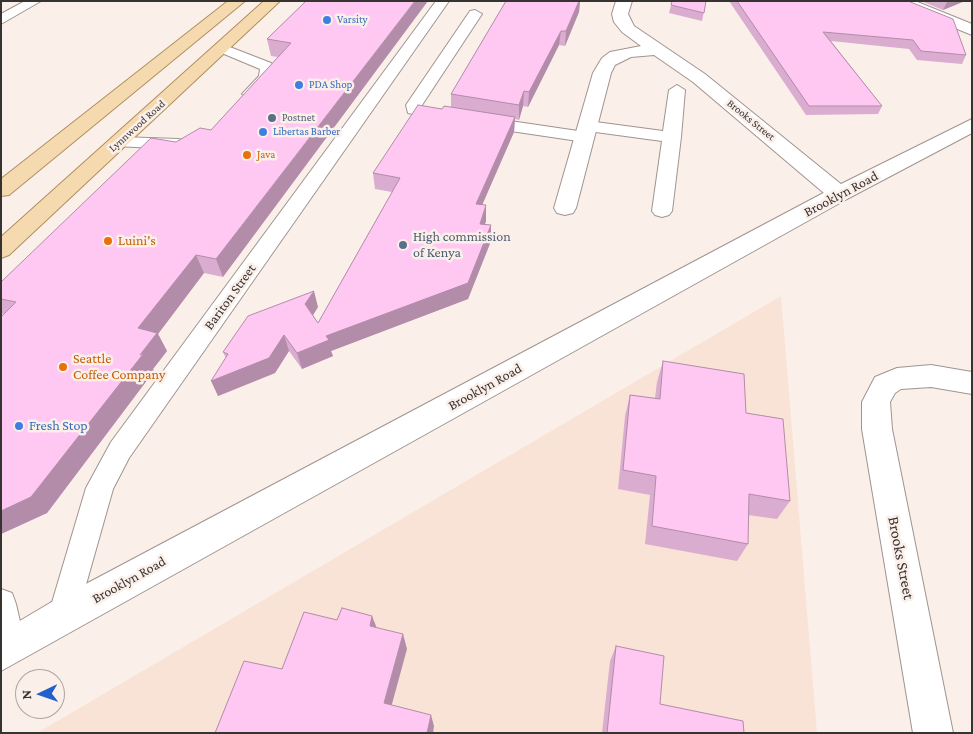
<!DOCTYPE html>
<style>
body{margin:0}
#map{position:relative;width:973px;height:734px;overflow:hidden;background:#fbefea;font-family:"Crimson Pro",serif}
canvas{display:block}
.frame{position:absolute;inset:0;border:2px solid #373331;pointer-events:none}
.north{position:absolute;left:15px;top:669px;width:50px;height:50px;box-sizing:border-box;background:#fbefea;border:1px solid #ada4a0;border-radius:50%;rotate:267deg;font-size:14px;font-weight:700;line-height:20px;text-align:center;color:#373331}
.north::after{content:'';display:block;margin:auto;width:18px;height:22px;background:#2260cc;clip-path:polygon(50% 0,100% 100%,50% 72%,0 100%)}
</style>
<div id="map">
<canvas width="973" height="734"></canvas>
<div class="frame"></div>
<div class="north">N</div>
</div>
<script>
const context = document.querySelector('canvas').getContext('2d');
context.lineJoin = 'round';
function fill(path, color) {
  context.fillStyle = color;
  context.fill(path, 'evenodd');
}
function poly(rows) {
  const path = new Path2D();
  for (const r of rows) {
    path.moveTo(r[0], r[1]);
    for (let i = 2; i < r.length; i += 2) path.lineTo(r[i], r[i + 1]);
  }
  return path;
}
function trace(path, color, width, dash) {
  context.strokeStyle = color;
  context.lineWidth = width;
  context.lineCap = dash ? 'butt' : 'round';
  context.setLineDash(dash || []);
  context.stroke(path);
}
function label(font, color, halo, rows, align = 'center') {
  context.font = font + ' "Crimson Pro",serif';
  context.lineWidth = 5;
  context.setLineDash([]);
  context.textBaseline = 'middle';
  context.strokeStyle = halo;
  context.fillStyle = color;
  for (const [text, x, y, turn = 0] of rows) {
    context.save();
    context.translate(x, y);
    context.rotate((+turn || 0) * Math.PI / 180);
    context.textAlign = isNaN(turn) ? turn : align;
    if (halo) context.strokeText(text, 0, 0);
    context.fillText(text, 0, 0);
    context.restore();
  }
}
fill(poly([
 [781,296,817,733,37,733]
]), '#f9e3d6');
const service = poly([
 [25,1,41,1,1,24,1,14,25,1],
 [436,1,449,1,129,458,113,489,74,627,63,631,52,627,48,616,86,488,111,442,436,1],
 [475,10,482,14,422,105,423,108,451,113,453,116,451,119,445,121,408,113,406,105,470,11,475,10],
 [222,44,271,63,274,66,276,70,274,77,256,97,250,99,242,94,259,76,260,69,217,51,215,48,222,44],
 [677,85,685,90,681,137,672,211,669,215,662,217,655,215,652,211,662,141,588,131,582,130,580,126,582,122,588,121,663,131,669,90,677,85],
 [483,117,585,132,591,133,594,137,591,141,585,142,477,126,475,122,477,118,483,117],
 [120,137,178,139,184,140,187,144,184,148,178,149,114,146,111,142,114,138,120,137],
 [1,589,12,593,16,604,26,648,21,659,10,664,1,660,1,589]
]);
const minor = poly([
 [616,1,632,1,628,14,634,26,705,74,847,189,850,194,847,199,839,201,831,199,693,82,654,55,631,57,615,65,611,73,576,208,573,213,565,215,557,213,554,208,593,73,602,58,610,52,641,46,622,32,614,22,612,14,616,1],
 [894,1,915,1,972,24,972,35,896,4,894,1],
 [931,365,972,372,972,394,931,387,901,389,895,393,890,402,892,429,953,733,913,733,862,429,862,402,875,377,897,368,931,365]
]);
const secondary = poly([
 [972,119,972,133,847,199,1,671,1,632,50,603,831,189,972,119]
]);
const primary = poly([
 [228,1,245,1,9,195,1,196,1,179,228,1],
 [264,1,280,1,9,255,1,258,1,237,264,1]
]);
trace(service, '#9f9490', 2);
trace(minor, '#9f9490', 2);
trace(secondary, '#9f9490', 2);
trace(primary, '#af8f60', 2);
fill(service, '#fff');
fill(minor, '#fff');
fill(secondary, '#fff');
fill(primary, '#f6daaf');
fill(poly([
 [306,1,223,277,204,273,158,334,167,351,153,369,154,371,47,513,1,534,1,317,3,314,1,314,1,282,211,130,278,57,271,56,267,39],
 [506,1,580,1,579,12,565,46,559,45,528,107,523,106,519,120,515,119,514,132,482,205,486,221,485,224,491,225,491,241,468,299,331,351,333,356,302,369,289,351,275,373,218,396,226,358,223,352,318,307,313,315,318,323,392,192,375,189,373,173,442,109,451,107,451,94],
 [672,1,706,1,702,21,669,13],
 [729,1,908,1,966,55,962,64,917,60,909,49,831,41,882,106,878,114,806,115],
 [921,1,965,1,943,10],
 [663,361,746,413,790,501,777,519,748,515,748,544,737,561,645,544,650,495,618,489,625,416,630,395,655,398,657,382],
 [616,646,660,704,744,733,602,733,610,661]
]), '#daacd0');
fill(poly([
 [415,1,428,1,223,277,216,259],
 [579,1,580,1,579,12,565,46,566,31],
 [949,1,965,1,943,10,947,2],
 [561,31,559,45,528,107,529,92],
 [524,91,523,106,519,120,519,105],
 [515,117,514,132,476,219,476,204],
 [486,205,486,221,480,239,480,224],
 [491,225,491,241,468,299,331,351,333,356,302,369,297,353,326,336],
 [196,255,204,273,158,334,167,351,153,369,154,371,47,513,1,534,1,511,138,328],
 [314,291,318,307,310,320,305,304],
 [284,335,289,351,275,373,218,396,211,381],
 [372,616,378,631,370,626],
 [403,634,407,649,389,715,384,703],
 [431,715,434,726,433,733,427,733]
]), '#b28ca9');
const building = poly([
 [306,1,415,1,216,259,196,255,138,328,157,333,140,355,144,353,31,497,1,511,1,317,16,302,1,299,1,282,151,138,176,142,200,128,211,130,291,43,267,39,306,1],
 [506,1,579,1,566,31,561,31,529,92,524,91,519,105,451,94,506,1],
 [672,1,706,1,704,13,671,5,672,1],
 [737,1,908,1,953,19,966,55,921,51,913,40,823,32,882,106,809,106,737,1],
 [418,105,442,109,444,106,515,117,476,204,486,205,480,224,491,225,468,283,326,336,329,340,297,353,284,335,269,358,211,381,228,354,223,352,248,316,314,291,305,304,318,323,400,178,373,173,418,105],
 [663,361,744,374,746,413,783,419,790,501,749,494,748,544,652,526,656,476,623,470,630,395,660,399,663,361],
 [342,608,372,616,370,626,403,634,384,703,431,715,427,733,215,733,244,661,282,669,304,612,337,620,342,608],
 [616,646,664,656,660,704,743,721,744,733,607,733,616,646]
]);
fill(building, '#fec8f2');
trace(building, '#b28ca9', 1);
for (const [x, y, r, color] of [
 [327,20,5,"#3f7fe0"],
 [299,85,5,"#3f7fe0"],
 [272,118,5,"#5c6f8a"],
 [263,132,5,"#3f7fe0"],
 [247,155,5,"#e8710a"],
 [108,241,5,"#e8710a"],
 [403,245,5,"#5c6f8a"],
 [63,367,5,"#e8710a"],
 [19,426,5,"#3f7fe0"]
]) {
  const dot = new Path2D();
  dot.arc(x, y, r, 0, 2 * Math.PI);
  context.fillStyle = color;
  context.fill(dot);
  trace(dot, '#fbefea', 2);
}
label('11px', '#366cbe', '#fbefea', [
 ["Varsity",337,20],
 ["PDA Shop",309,85],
 ["Libertas Barber",273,132]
], 'left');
label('11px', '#4e5e75', '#fbefea', [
 ["Postnet",282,118]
], 'left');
label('11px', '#373331', '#fbefea', [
 ["Brooks Street",751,120,39],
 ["Lynnwood Road",137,126,-42]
]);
label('11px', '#c56008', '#fbefea', [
 ["Java",257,155]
], 'left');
label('14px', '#373331', '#fbefea', [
 ["Brooklyn Road",841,194,-28],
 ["Bariton Street",230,297,-54],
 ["Brooklyn Road",485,387,-29],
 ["Brooklyn Road",129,580,-29]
]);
label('14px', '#4e5e75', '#fbefea', [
 ["High commission",413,237],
 ["of Kenya",413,253]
], 'left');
label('14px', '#c56008', '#fbefea', [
 ["Luini's",118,241],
 ["Seattle",73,359],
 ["Coffee Company",73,375]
], 'left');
label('14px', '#366cbe', '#fbefea', [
 ["Fresh Stop",29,426]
], 'left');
label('16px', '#373331', '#fbefea', [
 ["Brooks Street",901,558,79]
]);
</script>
